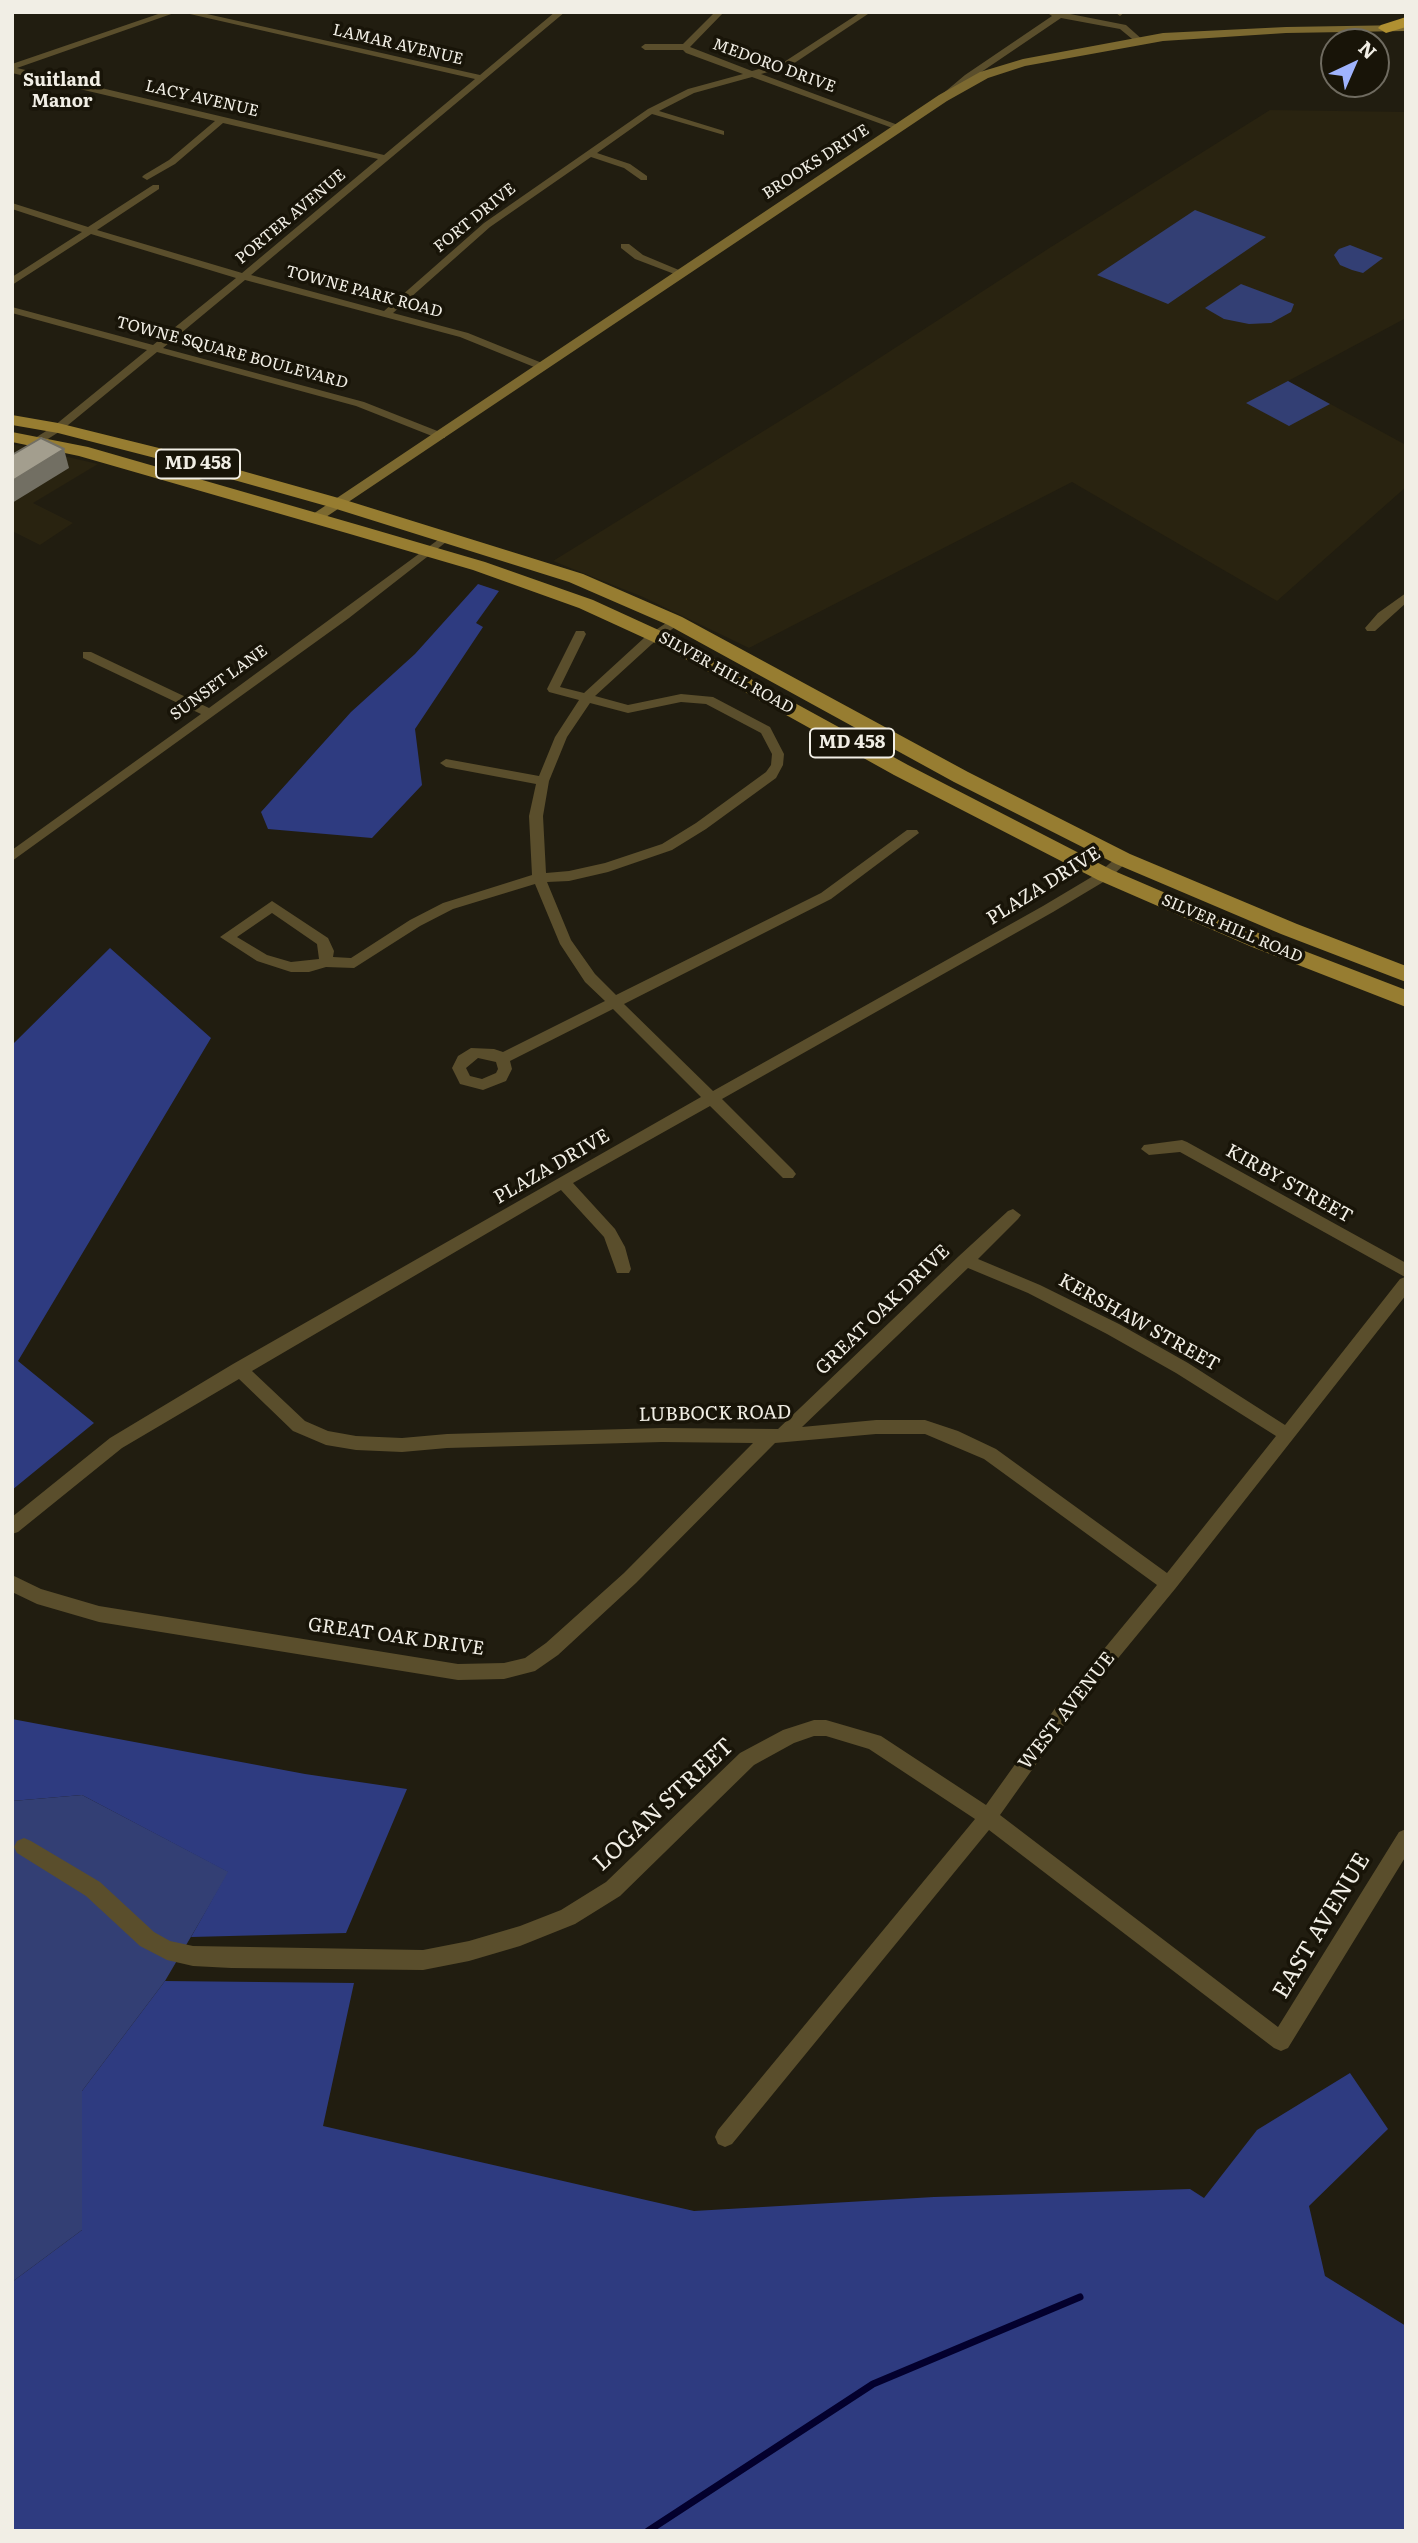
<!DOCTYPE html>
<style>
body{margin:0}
#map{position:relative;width:1418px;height:2543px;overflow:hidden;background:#211d10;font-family:Literata,serif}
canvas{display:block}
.frame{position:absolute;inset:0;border:14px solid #f1eee5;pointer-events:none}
.north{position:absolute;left:1320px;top:28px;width:70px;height:70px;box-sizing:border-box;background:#181408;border:2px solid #6f6b60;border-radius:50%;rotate:44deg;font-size:19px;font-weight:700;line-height:28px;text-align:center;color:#f1eee5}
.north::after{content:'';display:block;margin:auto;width:24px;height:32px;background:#9fb3fd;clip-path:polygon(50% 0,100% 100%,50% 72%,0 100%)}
</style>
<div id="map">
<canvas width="1418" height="2543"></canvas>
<div class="frame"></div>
<div class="north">N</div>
</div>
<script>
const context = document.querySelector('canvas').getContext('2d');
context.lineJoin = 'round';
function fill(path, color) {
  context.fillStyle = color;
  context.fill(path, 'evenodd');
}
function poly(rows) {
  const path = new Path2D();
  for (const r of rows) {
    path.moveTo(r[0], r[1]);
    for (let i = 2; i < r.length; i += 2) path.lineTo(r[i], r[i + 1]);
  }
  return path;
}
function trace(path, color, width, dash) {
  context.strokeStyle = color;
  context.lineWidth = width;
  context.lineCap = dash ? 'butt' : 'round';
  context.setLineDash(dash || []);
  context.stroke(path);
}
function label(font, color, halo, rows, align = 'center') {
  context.font = font + ' Literata,serif';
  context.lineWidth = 7;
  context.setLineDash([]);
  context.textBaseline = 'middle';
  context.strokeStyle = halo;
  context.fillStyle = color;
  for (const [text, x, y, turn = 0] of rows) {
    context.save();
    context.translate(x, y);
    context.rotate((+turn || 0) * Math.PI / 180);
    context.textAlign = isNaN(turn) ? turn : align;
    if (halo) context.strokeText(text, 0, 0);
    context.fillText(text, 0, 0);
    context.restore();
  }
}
fill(poly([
 [1270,110,1406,112,1406,318,1288,381,1406,445,1406,487,1277,601,1072,482,749,648,643,597,553,561,830,390,1051,247],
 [12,444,98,464,33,503,73,523,40,545,12,531]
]), '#292310');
fill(poly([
 [1195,210,1266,237,1168,304,1097,275],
 [1350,245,1383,258,1363,273,1352,270,1340,265,1334,255,1339,249],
 [1241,284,1294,304,1291,312,1271,323,1249,324,1224,319,1205,308],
 [1288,381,1330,404,1289,426,1246,403],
 [82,1795,229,1872,165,1981,82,2091,82,2230,12,2282,12,1801]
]), '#333f74');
fill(poly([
 [478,584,499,591,476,623,483,627,415,729,422,785,372,838,268,829,261,812,351,712,415,654],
 [110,948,211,1038,18,1361,94,1423,12,1490,12,1045],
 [12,1719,305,1774,407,1789,346,1933,191,1937,228,1872,82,1795,12,1801],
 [165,1981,354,1983,323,2126,694,2211,934,2197,1190,2189,1204,2198,1257,2130,1350,2073,1388,2129,1309,2206,1325,2276,1406,2326,1406,2531,12,2531,12,2282,82,2230,82,2091]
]), '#2e3b80');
trace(poly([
 [648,2531,873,2384,1080,2297]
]), '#03002d', 7);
fill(poly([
 [164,12,177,12,17,68,384,155,475,79,181,12,198,12,480,75,555,12,565,12,251,275,384,311,484,223,648,109,688,89,743,74,686,53,683,50,645,50,641,47,645,44,683,44,715,12,724,12,690,47,752,71,784,62,861,12,871,12,790,66,761,74,906,128,898,130,752,77,694,93,659,111,724,131,724,135,652,114,597,153,630,164,647,176,647,180,641,180,624,168,591,157,490,227,393,313,468,333,547,365,547,369,539,369,460,337,245,280,163,348,364,402,445,434,445,438,437,438,356,406,157,352,62,430,40,444,32,444,32,440,54,426,147,350,12,313,12,307,153,345,236,278,91,234,12,285,12,277,82,232,12,209,12,203,88,227,153,185,159,185,159,189,97,230,242,273,378,159,223,123,175,164,147,180,142,177,144,175,169,160,215,121,12,73,12,64,164,12],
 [1046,12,1060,12,1126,25,1144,41,1137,43,1120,29,1061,18,971,79,946,100,940,100,940,96,965,75,1052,16,1046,12],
 [1125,12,1120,16,1116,13,1116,12,1125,12],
 [621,244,629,244,643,255,686,273,677,275,635,259,621,248,621,244],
 [446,534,452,537,450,539,349,618,12,861,12,850,201,714,83,658,83,652,91,652,209,708,446,534],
 [1406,593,1406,603,1375,631,1367,631,1365,628,1378,613,1406,593],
 [675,617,679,618,679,624,652,644,595,696,628,705,681,694,713,697,770,727,784,754,783,765,776,778,706,829,672,850,608,872,569,881,547,882,571,940,595,974,616,995,821,893,907,830,917,830,919,833,831,899,624,1004,713,1091,1043,906,1100,872,1118,856,1123,854,1130,859,1110,878,1053,912,722,1099,793,1170,796,1174,793,1178,783,1178,710,1106,573,1183,615,1229,625,1247,631,1269,629,1273,617,1273,604,1237,561,1190,252,1371,305,1421,328,1431,356,1436,402,1438,447,1434,662,1428,778,1429,959,1256,1008,1211,1013,1209,1021,1215,1018,1219,978,1259,1040,1285,1119,1324,1188,1363,1285,1425,1400,1279,1405,1277,1180,1152,1149,1155,1141,1149,1144,1145,1182,1140,1187,1142,1406,1263,1406,1295,1175,1589,1068,1719,1000,1815,1278,2027,1399,1832,1406,1829,1406,1856,1288,2048,1281,2051,1274,2048,989,1830,732,2144,725,2147,718,2144,715,2137,718,2130,975,1819,869,1749,826,1736,814,1736,794,1743,754,1765,620,1896,575,1924,520,1946,469,1961,423,1970,231,1968,193,1966,167,1960,140,1946,86,1896,17,1853,14,1847,17,1841,24,1838,31,1841,100,1882,154,1932,170,1941,193,1946,423,1950,469,1941,520,1926,561,1910,606,1882,740,1753,783,1730,814,1720,826,1720,881,1736,986,1805,1056,1707,1157,1585,984,1459,925,1434,876,1434,775,1443,636,1583,558,1655,535,1671,504,1679,458,1680,99,1622,37,1604,12,1592,12,1575,41,1589,99,1606,458,1664,504,1663,525,1658,546,1643,624,1573,753,1443,662,1442,447,1448,402,1452,356,1450,326,1445,293,1431,239,1379,122,1448,18,1532,12,1534,12,1517,110,1438,233,1364,701,1097,613,1009,510,1061,512,1069,506,1081,483,1090,460,1084,452,1068,458,1056,471,1048,494,1049,503,1052,605,1001,585,982,560,944,535,884,453,909,420,926,354,968,326,967,309,972,291,972,257,961,220,937,272,901,328,938,334,951,333,957,351,958,410,920,443,903,532,875,529,816,536,784,446,767,440,763,446,759,539,776,555,737,579,700,549,692,547,689,576,631,584,631,586,634,560,687,584,693,644,638,675,617],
 [681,702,706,704,761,733,772,754,771,765,766,772,696,823,662,844,605,863,569,871,546,873,543,816,549,781,567,737,590,703,628,713,681,702],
 [272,913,317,944,319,959,291,962,267,955,237,937,272,913],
 [478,1058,496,1062,498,1069,496,1073,482,1079,470,1076,466,1068,478,1058],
 [968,1268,1028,1293,1107,1334,1176,1373,1276,1436,1167,1573,996,1449,958,1431,925,1420,876,1420,802,1427,968,1268]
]), '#5a4e2c');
fill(poly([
 [1406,25,1406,31,1286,33,1163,41,1025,66,988,78,947,101,320,521,310,521,307,518,939,95,980,72,1023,59,1163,33,1286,27,1406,25]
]), '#7c6930');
fill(poly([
 [12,415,58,423,175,452,342,499,583,574,682,617,968,772,1130,854,1297,924,1406,966,1406,982,1281,934,1116,864,954,782,668,625,569,582,330,507,163,460,58,433,12,425,12,415],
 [12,432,88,447,362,526,485,562,593,600,676,638,908,765,1112,870,1268,937,1406,990,1406,1007,1252,947,1098,880,894,775,662,646,579,608,473,570,350,534,79,456,12,442,12,432]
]), '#977d31');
fill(poly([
 [1406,17,1406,27,1386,33,1378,28,1381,25,1406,17]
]), '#b09031');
fill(poly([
 [64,449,69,468,12,503,12,481]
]), '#726f63');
const building = poly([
 [41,438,64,449,12,481,12,455,41,438]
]);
fill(building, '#a39e8e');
trace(building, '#726f63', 2);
label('16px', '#f1eee5', '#181408', [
 ["LAMAR AVENUE",398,45,13],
 ["MEDORO DRIVE",774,66,20],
 ["LACY AVENUE",202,99,13],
 ["BROOKS DRIVE",816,162,-33],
 ["PORTER AVENUE",291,217,-40],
 ["FORT DRIVE",475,218,-39],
 ["TOWNE PARK ROAD",364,292,15],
 ["TOWNE SQUARE BOULEVARD",232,353,15],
 ["SILVER HILL ROAD",726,673,29],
 ["SUNSET LANE",219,683,-36],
 ["SILVER HILL ROAD",1232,929,23]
]);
label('bold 18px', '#f1eee5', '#181408', [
 ["Suitland",62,81],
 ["Manor",62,102]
]);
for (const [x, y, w] of [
 [198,464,84],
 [852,743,84]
]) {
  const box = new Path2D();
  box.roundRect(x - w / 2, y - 14.5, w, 29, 5);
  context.fillStyle = '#181408';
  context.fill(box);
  trace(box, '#f1eee5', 2);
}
label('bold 18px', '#f1eee5', null, [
 ["MD 458",198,464],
 ["MD 458",852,743]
]);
label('19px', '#f1eee5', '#181408', [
 ["PLAZA DRIVE",1044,886,-32],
 ["PLAZA DRIVE",552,1167,-30],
 ["KIRBY STREET",1289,1184,29],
 ["GREAT OAK DRIVE",883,1310,-44],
 ["KERSHAW STREET",1139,1323,29],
 ["LUBBOCK ROAD",715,1414,-1],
 ["GREAT OAK DRIVE",396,1637,8],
 ["WEST AVENUE",1067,1711,-52]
]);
label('23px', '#f1eee5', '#181408', [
 ["LOGAN STREET",664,1805,-43],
 ["EAST AVENUE",1322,1926,-59]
]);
</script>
